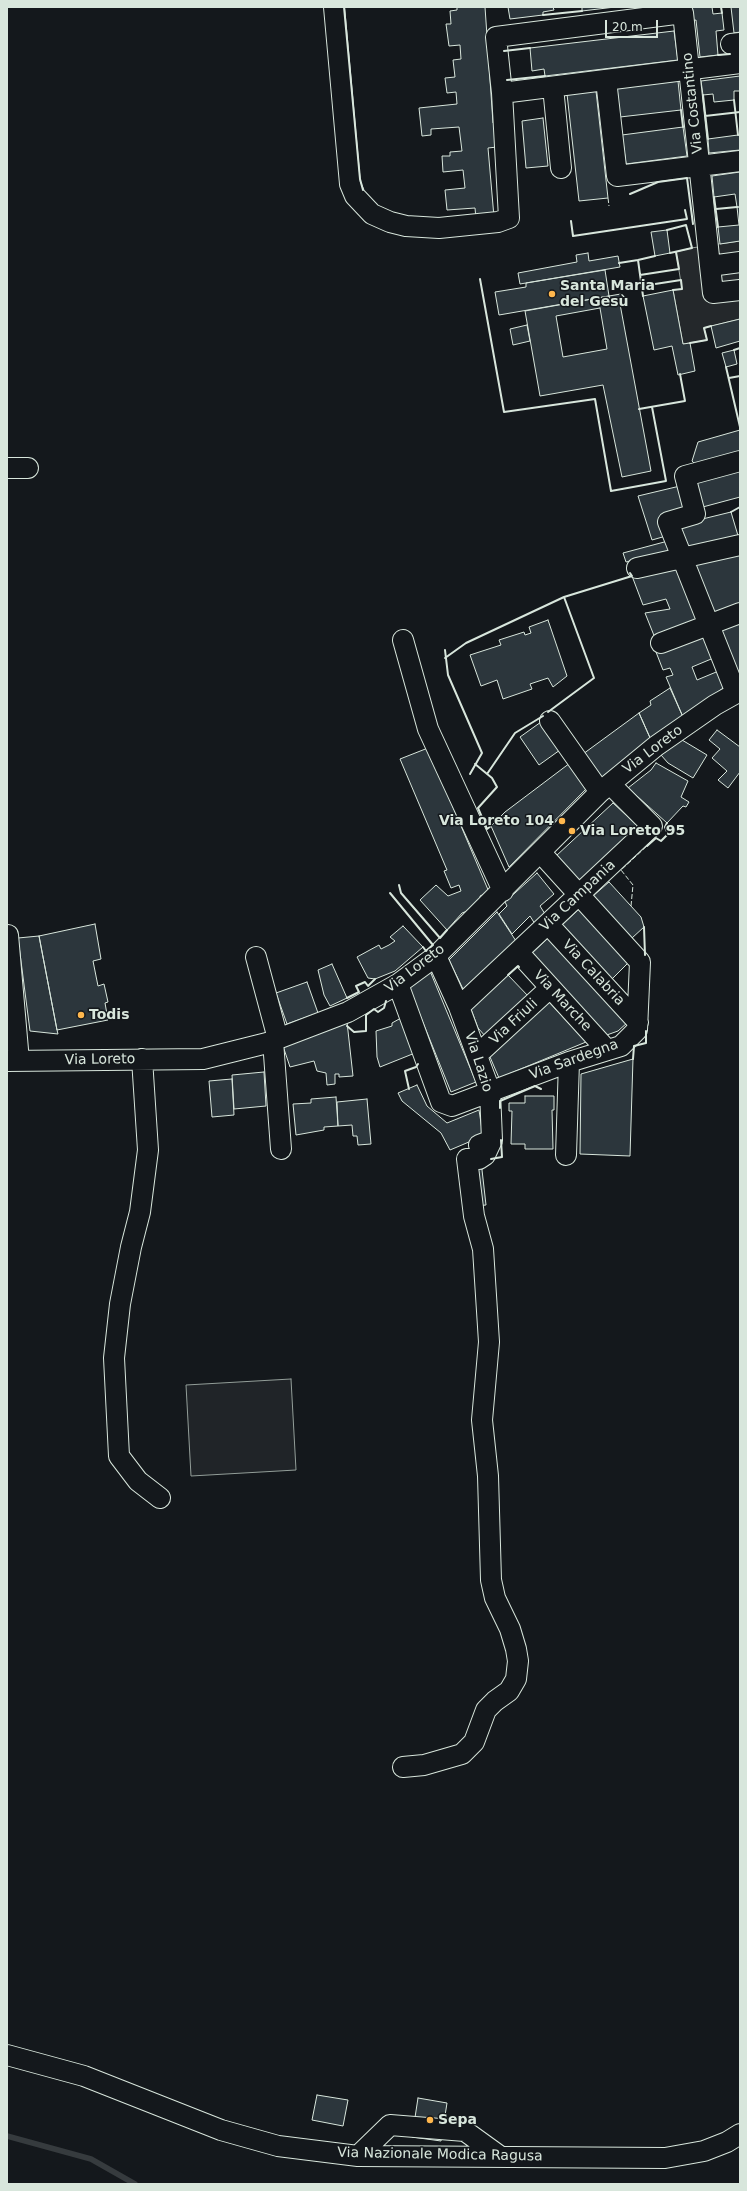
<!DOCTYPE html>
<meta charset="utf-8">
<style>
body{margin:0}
#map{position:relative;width:747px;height:2191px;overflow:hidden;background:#14181c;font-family:"DejaVu Sans",sans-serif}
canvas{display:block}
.frame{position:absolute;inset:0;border:8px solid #d8e6dc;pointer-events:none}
.scale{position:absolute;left:605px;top:20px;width:53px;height:18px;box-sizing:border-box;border:2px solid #d8e6dc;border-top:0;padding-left:5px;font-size:12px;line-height:14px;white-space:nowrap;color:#d8e6dc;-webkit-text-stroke:3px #14181c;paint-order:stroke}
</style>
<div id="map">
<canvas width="747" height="2191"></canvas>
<div class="frame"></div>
<div class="scale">20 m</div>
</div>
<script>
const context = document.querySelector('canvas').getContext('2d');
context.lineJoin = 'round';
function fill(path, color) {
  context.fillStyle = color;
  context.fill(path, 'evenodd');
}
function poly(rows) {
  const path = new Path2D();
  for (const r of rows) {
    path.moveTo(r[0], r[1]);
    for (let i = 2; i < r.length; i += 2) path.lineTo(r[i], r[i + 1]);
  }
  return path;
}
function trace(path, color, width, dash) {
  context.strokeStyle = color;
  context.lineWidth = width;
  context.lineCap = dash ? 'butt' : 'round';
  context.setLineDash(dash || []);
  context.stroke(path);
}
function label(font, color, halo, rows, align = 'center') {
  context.font = font + ' "DejaVu Sans",sans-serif';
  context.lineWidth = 3;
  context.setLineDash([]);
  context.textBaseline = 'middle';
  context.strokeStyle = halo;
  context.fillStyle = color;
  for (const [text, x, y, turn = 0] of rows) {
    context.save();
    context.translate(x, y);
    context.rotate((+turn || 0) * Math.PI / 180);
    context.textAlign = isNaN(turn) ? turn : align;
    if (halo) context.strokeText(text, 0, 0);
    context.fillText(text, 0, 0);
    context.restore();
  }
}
const green = poly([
 [291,1379,296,1470,191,1476,186,1385,291,1379]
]);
fill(green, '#202428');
trace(green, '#939e99', 1);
const parking = poly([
 [740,241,740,319,704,328,707,340,683,344,673,290,682,289,676,252,691,248,740,241]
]);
fill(parking, '#24282b');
trace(parking, '#939e99', 1);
trace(poly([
 [7,2136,91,2159,135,2184]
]), '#363b3e', 5.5);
const building = poly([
 [457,7,485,7,493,123,495,123,497,147,488,148,494,217,476,219,475,208,447,210,445,190,465,188,463,170,443,172,442,156,450,156,450,152,462,151,459,127,431,129,431,135,422,136,419,108,457,104,456,92,447,93,445,78,455,77,453,60,461,59,460,45,449,46,446,24,451,24,450,11,457,10,457,7],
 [508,7,553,7,554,10,543,12,543,15,510,19,508,7],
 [582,7,615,7,582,11,582,7],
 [690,7,712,7,713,14,722,13,724,30,716,31,718,55,700,57,696,20,691,21,690,7],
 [731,7,740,7,740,32,734,33,731,7],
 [674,31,678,60,545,76,544,69,532,71,530,48,674,31],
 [740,76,740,91,734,91,734,100,714,102,713,94,703,95,701,81,740,76],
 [678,81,681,110,620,117,617,88,678,81],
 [596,91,608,198,579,201,567,94,596,91],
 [543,118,548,166,526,168,522,121,543,118],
 [683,127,687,156,626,164,622,135,683,127],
 [738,135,740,135,740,150,709,153,708,139,738,135],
 [740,172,740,207,737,207,735,194,714,197,712,176,740,172],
 [737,207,740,207,740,241,720,244,718,227,739,225,737,207],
 [667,230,670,253,655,256,651,232,667,230],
 [588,253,589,261,618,256,620,267,520,284,518,273,577,262,576,255,588,253],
 [605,270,609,296,499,315,495,292,526,287,526,283,605,270],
 [673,290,683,344,690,343,695,371,678,375,672,346,654,350,643,296,673,290],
 [621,294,623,304,611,306,609,296,621,294],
 [609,296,611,306,620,304,651,471,622,477,603,385,540,396,525,311,609,296],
 [600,308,607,349,563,357,556,316,600,308],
 [740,319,740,341,716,348,711,326,740,319],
 [527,325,530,341,513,345,510,329,527,325],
 [734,350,737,364,726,367,722,353,734,350],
 [740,430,740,454,696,465,692,461,698,442,740,430],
 [740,470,740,497,699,508,694,481,740,470],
 [680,486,688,509,659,517,666,536,652,540,638,496,680,486],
 [731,512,739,539,686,550,678,525,731,512],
 [668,541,672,552,626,562,623,553,668,541],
 [740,552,740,604,713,616,691,562,740,552],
 [678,566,700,620,655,638,645,613,670,609,666,599,643,605,632,576,654,569,678,566],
 [740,619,740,680,716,628,740,619],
 [548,620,567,676,553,687,548,678,530,684,532,689,503,699,497,680,481,686,470,655,501,645,499,640,524,632,525,635,531,633,529,627,548,620],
 [706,633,716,657,692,667,697,680,721,670,726,686,683,717,666,677,673,675,670,668,663,670,656,652,706,633],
 [670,688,683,717,651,740,639,713,651,705,650,701,670,688],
 [639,713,651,740,602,777,583,754,639,713],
 [541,722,560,750,539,765,520,737,541,722],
 [717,730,740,747,740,772,728,788,718,780,727,771,712,758,720,749,709,740,717,730],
 [682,740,707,755,693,778,668,763,661,755,682,740],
 [428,748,489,892,480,896,481,901,475,908,462,913,447,930,420,900,436,885,448,896,461,891,459,885,451,888,444,871,447,870,400,759,428,748],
 [570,763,588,787,509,867,491,826,505,812,570,763],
 [656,763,688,781,681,797,689,802,686,807,683,806,667,823,628,788,651,770,656,763],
 [613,803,639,827,580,882,556,856,613,803],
 [537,873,554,894,540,906,545,914,535,924,530,916,512,934,499,914,507,906,505,902,537,873],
 [609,882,641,917,644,927,632,938,593,896,609,882],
 [580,908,628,963,611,980,561,926,580,908],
 [497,912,516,941,463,989,449,960,497,912],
 [95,924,101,959,93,961,98,986,104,984,108,1002,105,1003,108,1020,57,1030,39,936,95,924],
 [403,926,423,947,395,971,375,979,368,978,357,957,379,945,381,949,389,945,395,941,390,937,403,926],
 [39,936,57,1030,58,1034,30,1031,18,938,39,936],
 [548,938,628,1022,618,1031,604,1036,530,955,548,938],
 [332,964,347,998,330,1006,324,995,318,970,332,964],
 [430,971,476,1082,451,1092,409,988,430,971],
 [508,975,529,997,486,1037,478,1028,471,1009,508,975],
 [307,982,318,1013,287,1024,276,993,307,982],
 [549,1002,586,1042,499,1078,490,1057,549,1002],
 [401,1018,415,1053,380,1067,377,1057,376,1031,392,1026,392,1023,401,1018],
 [347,1022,353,1076,339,1077,339,1074,335,1074,335,1084,327,1085,326,1073,317,1071,314,1061,290,1067,283,1046,347,1022],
 [633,1059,630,1156,580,1154,581,1074,633,1059],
 [264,1072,266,1106,234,1109,232,1075,264,1072],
 [232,1079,234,1115,212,1117,209,1081,232,1079],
 [417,1085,427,1106,447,1123,479,1110,483,1136,450,1150,441,1133,402,1101,398,1093,417,1085],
 [525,1096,554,1096,554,1110,552,1110,553,1149,525,1149,525,1144,511,1144,512,1111,509,1111,509,1103,525,1103,525,1096],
 [336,1097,338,1126,324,1127,324,1130,296,1135,293,1104,311,1103,311,1099,336,1097],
 [367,1099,371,1144,358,1145,357,1136,353,1136,352,1125,338,1126,337,1102,367,1099],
 [481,1161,486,1205,475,1206,470,1163,481,1161],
 [317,2095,348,2100,343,2126,312,2120,317,2095],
 [418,2098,447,2103,441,2141,412,2137,418,2098]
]);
fill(building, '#2c363c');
trace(building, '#d8e6dc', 1);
const minor = poly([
 [334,7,350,184,355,196,372,214,390,222,406,226,439,228,498,222,509,218,502,93,496,37,683,13,710,266],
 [731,44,740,43],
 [606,80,617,176,740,161],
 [553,87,561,168],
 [502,93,740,63],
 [740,262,710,266,713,293,740,290],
 [7,468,28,468],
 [637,568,740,545],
 [403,640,428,729,503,891],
 [661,643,740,613],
 [736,693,668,522,695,514,685,476,740,461],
 [550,721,600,792],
 [548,924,638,1022],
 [8,935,19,1061],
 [518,952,607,1050],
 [436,956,459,1007,490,1091,492,1140,479,1145],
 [256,957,278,1039],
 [398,984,441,1102,452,1106,569,1062,621,1046,637,1030,640,962,541,853],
 [459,1007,652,826,610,784],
 [273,1041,281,1149],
 [477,1055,550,988],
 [142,1059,148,1150,140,1212,131,1247,120,1304,114,1358,119,1456,138,1481,160,1498],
 [7,1061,203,1059,267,1043,348,1012,398,984,436,956,600,792,656,746,715,705,740,691],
 [566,1155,569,1062],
 [403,1767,424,1765,462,1754,474,1742,486,1710,495,1701,509,1691,516,1679,518,1661,516,1649,510,1629,495,1598,491,1580,488,1476,482,1420,489,1342,483,1249,474,1216,467,1159,479,1159,485,1155,492,1140],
 [7,2055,84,2076,221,2130,278,2146,358,2156,665,2158,704,2151,727,2142,740,2134],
 [358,2156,390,2125,465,2131,501,2157]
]);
trace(minor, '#d8e6dc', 22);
trace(minor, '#14181c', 20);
trace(poly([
 [608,198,609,206],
 [631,906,633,885,621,870,648,845]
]), '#d8e6dc', 1, [5, 2]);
trace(poly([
 [344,7,360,179,363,190],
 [721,7,722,13],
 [543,15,582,11],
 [504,51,530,48],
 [718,55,730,54],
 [507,80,545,76],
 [703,95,708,139],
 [734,100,738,135],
 [681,110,683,127],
 [705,116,740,112],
 [630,194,658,182,687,178,693,224],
 [714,197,718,227],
 [716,209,737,207],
 [571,221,573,236,687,219,685,210],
 [667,230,686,225,692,248,670,253],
 [638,260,655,256],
 [619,263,638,260,643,296],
 [640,275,679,269,676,252],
 [480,279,504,412,595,399,611,491,666,481,652,407],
 [642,286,681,280,682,289,673,290],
 [690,343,707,340,704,328,711,326],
 [734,350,740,348],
 [726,367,740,427],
 [729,378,740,376],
 [639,409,685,401,680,374],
 [731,512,740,507],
 [445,650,448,675,482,753,470,774],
 [445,658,466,643,564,597,632,576,630,573],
 [548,712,594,678,564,597],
 [475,764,492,778,497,787,478,808,487,829,491,826],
 [487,774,515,733,543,716],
 [647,846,656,838,661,841,668,834,665,827,667,823],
 [399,885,401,893,440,938,447,930],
 [390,893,433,945,426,951,423,947],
 [644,927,645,955],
 [508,975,518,966,519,967],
 [347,998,359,992,356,986,365,982,368,986,375,979],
 [347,1026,354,1032,366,1031,366,1015,374,1009,378,1012,384,1008,386,1001],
 [633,1059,634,1046,646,1043,646,1031],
 [409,1089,405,1071,416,1067,418,1064],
 [500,1108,500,1101,535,1086,541,1089],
 [491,1159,502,1157,501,1140]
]), '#d8e6dc', 2);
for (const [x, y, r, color] of [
 [552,294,4,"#ffb74d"],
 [562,821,4,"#ffb74d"],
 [572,831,4,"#ffb74d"],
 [81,1015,4,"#ffb74d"],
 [430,2120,4,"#ffb74d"]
]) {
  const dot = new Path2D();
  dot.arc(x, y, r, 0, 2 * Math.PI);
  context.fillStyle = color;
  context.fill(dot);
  trace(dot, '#14181c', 1.5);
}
label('14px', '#d8e6dc', '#14181c', [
 ["Via Costantino",693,103,-96],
 ["Via Loreto",653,750,-37],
 ["Via Campania",578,896,-43],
 ["Via Loreto",415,969,-37],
 ["Via Calabria",593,973,47],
 ["Via Marche",562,1001,47],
 ["Via Friuli",514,1022,-43],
 ["Via Loreto",100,1060,-1],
 ["Via Sardegna",574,1060,-20],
 ["Via Lazio",478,1062,72],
 ["Via Nazionale Modica Ragusa",440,2155,1]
]);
label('bold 14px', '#d8e6dc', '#14181c', [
 ["Santa Maria",560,286],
 ["del Gesù",560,302],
 ["Via Loreto 104",554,821,"right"],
 ["Via Loreto 95",580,831],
 ["Todis",89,1015],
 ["Sepa",438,2120]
], 'left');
</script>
